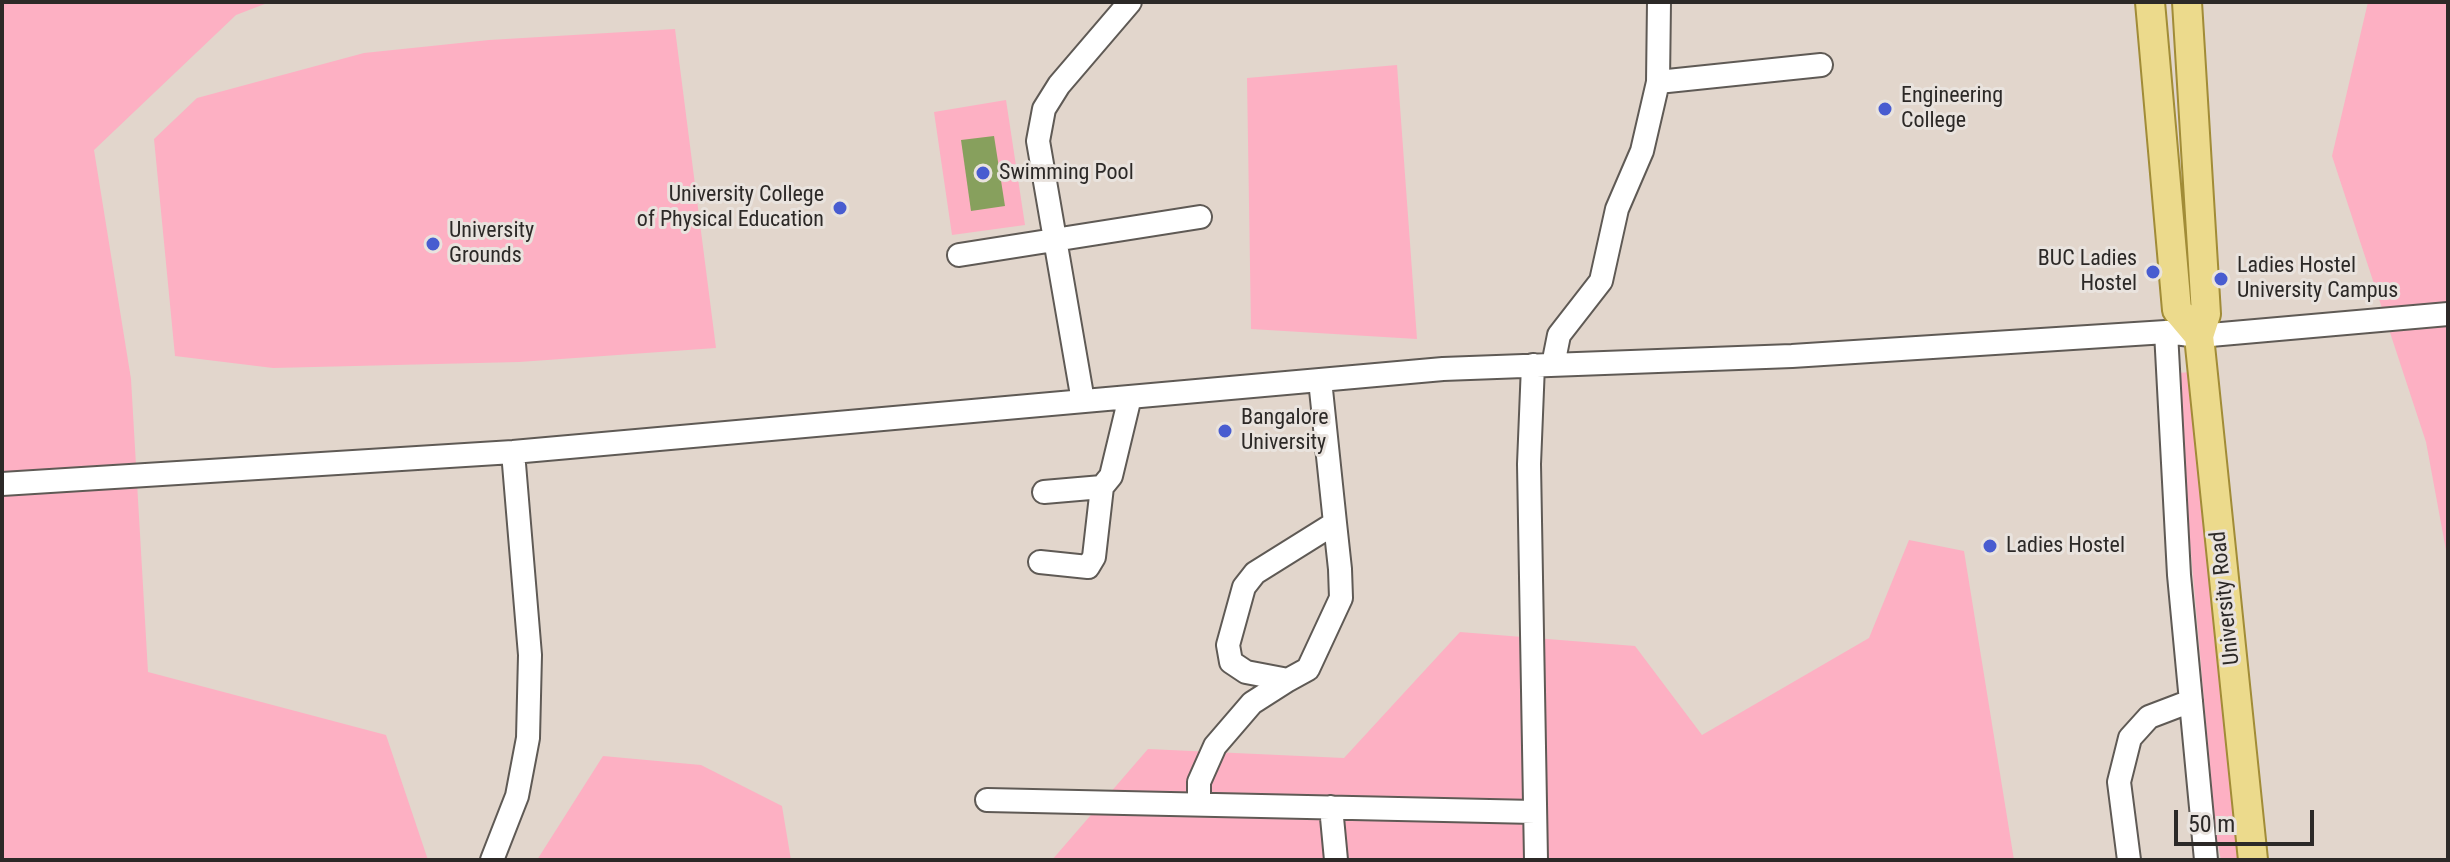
<!DOCTYPE html>
<style>
body{margin:0}
#map{position:relative;width:2450px;height:862px;overflow:hidden;background:#e9e3de;font-family:"Roboto Condensed",sans-serif}
canvas{display:block}
.frame{position:absolute;inset:0;border:4px solid #2c2927;pointer-events:none}
.scale{position:absolute;left:2174px;top:810px;width:140px;height:36px;box-sizing:border-box;border:4px solid #2c2927;border-top:0;padding-left:10px;font-size:24px;line-height:28px;white-space:nowrap;color:#2c2927;-webkit-text-stroke:6px #e9e3de;paint-order:stroke}
</style>
<div id="map">
<canvas width="2450" height="862"></canvas>
<div class="frame"></div>
<div class="scale">50 m</div>
</div>
<script>
const context = document.querySelector('canvas').getContext('2d');
context.lineJoin = 'round';
function fill(path, color) {
  context.fillStyle = color;
  context.fill(path, 'evenodd');
}
function poly(rows) {
  const path = new Path2D();
  for (const r of rows) {
    path.moveTo(r[0], r[1]);
    for (let i = 2; i < r.length; i += 2) path.lineTo(r[i], r[i + 1]);
  }
  return path;
}
function trace(path, color, width, dash) {
  context.strokeStyle = color;
  context.lineWidth = width;
  context.lineCap = dash ? 'butt' : 'round';
  context.setLineDash(dash || []);
  context.stroke(path);
}
function label(font, color, halo, rows, align = 'center') {
  context.font = font + ' "Roboto Condensed",sans-serif';
  context.lineWidth = 6;
  context.setLineDash([]);
  context.textBaseline = 'middle';
  context.strokeStyle = halo;
  context.fillStyle = color;
  for (const [text, x, y, turn = 0] of rows) {
    context.save();
    context.translate(x, y);
    context.rotate((+turn || 0) * Math.PI / 180);
    context.textAlign = isNaN(turn) ? turn : align;
    if (halo) context.strokeText(text, 0, 0);
    context.fillText(text, 0, 0);
    context.restore();
  }
}
fill(poly([
 [2,2,2448,2,2448,860,2,860]
]), '#e2d6cc');
fill(poly([
 [2,2,270,2,236,15,94,150,131,379,148,672,386,735,428,860,2,860],
 [2368,2,2448,2,2448,561,2426,442,2332,156],
 [675,29,716,348,519,362,273,368,175,356,154,139,197,98,364,53,489,40],
 [1397,65,1417,339,1251,329,1247,78],
 [1006,100,1025,225,952,235,934,112],
 [2194,372,2243,860,2221,860,2216,835,2175,373],
 [1909,540,1964,551,2014,860,1052,860,1148,749,1344,758,1460,632,1635,646,1702,735,1869,638],
 [603,756,701,765,782,806,791,860,537,860]
]), '#fdb0c3');
fill(poly([
 [994,136,1005,206,971,211,961,140]
]), '#87a05d');
const minor = poly([
 [1658,82,1821,65],
 [959,255,1200,217],
 [2166,332,2179,575,2206,860],
 [1533,365,1529,464,1536,860],
 [1553,365,1559,335,1601,281,1617,209,1642,151,1658,82,1659,2],
 [1320,380,1335,523,1340,569,1341,598,1308,669,1288,680,1246,672,1231,662,1228,645,1244,587,1255,573,1335,523],
 [1083,401,1038,141,1044,109,1059,85,1130,2],
 [2,484,513,452,1443,369,1792,356,2166,332,2199,336,2448,314],
 [1044,492,1102,487],
 [1040,562,1088,567,1094,557,1102,487,1111,476,1130,397],
 [987,800,1535,812],
 [1199,804,1199,782,1215,746,1252,703,1288,680],
 [1331,807,1336,860],
 [492,860,517,796,528,738,530,655,513,452],
 [2129,860,2119,782,2130,738,2149,717,2191,701]
]);
const major = poly([
 [2150,2,2177,310,2199,336],
 [2187,2,2206,314,2199,336,2253,860]
]);
trace(minor, '#5f5a55', 26);
trace(major, '#a18c37', 32);
trace(minor, '#fff', 22);
trace(major, '#ecda8c', 28);
for (const [x, y, r, color] of [
 [1885,109,8,"#485cd0"],
 [983,173,8,"#485cd0"],
 [840,208,8,"#485cd0"],
 [433,244,8,"#485cd0"],
 [2153,272,8,"#485cd0"],
 [2221,279,8,"#485cd0"],
 [1225,431,8,"#485cd0"],
 [1990,546,8,"#485cd0"]
]) {
  const dot = new Path2D();
  dot.arc(x, y, r, 0, 2 * Math.PI);
  context.fillStyle = color;
  context.fill(dot);
  trace(dot, '#e9e3de', 3);
}
label('22px', '#2c2927', '#e9e3de', [
 ["Engineering",1901,96],
 ["College",1901,121],
 ["Swimming Pool",999,173],
 ["University College",824,195,"right"],
 ["of Physical Education",824,220,"right"],
 ["University",449,231],
 ["Grounds",449,256],
 ["BUC Ladies",2137,259,"right"],
 ["Hostel",2137,284,"right"],
 ["Ladies Hostel",2237,266],
 ["University Campus",2237,291],
 ["Bangalore",1241,418],
 ["University",1241,443],
 ["Ladies Hostel",2006,546]
], 'left');
label('22px', '#2c2927', '#e9e3de', [
 ["University Road",2226,598,-96]
]);
</script>
